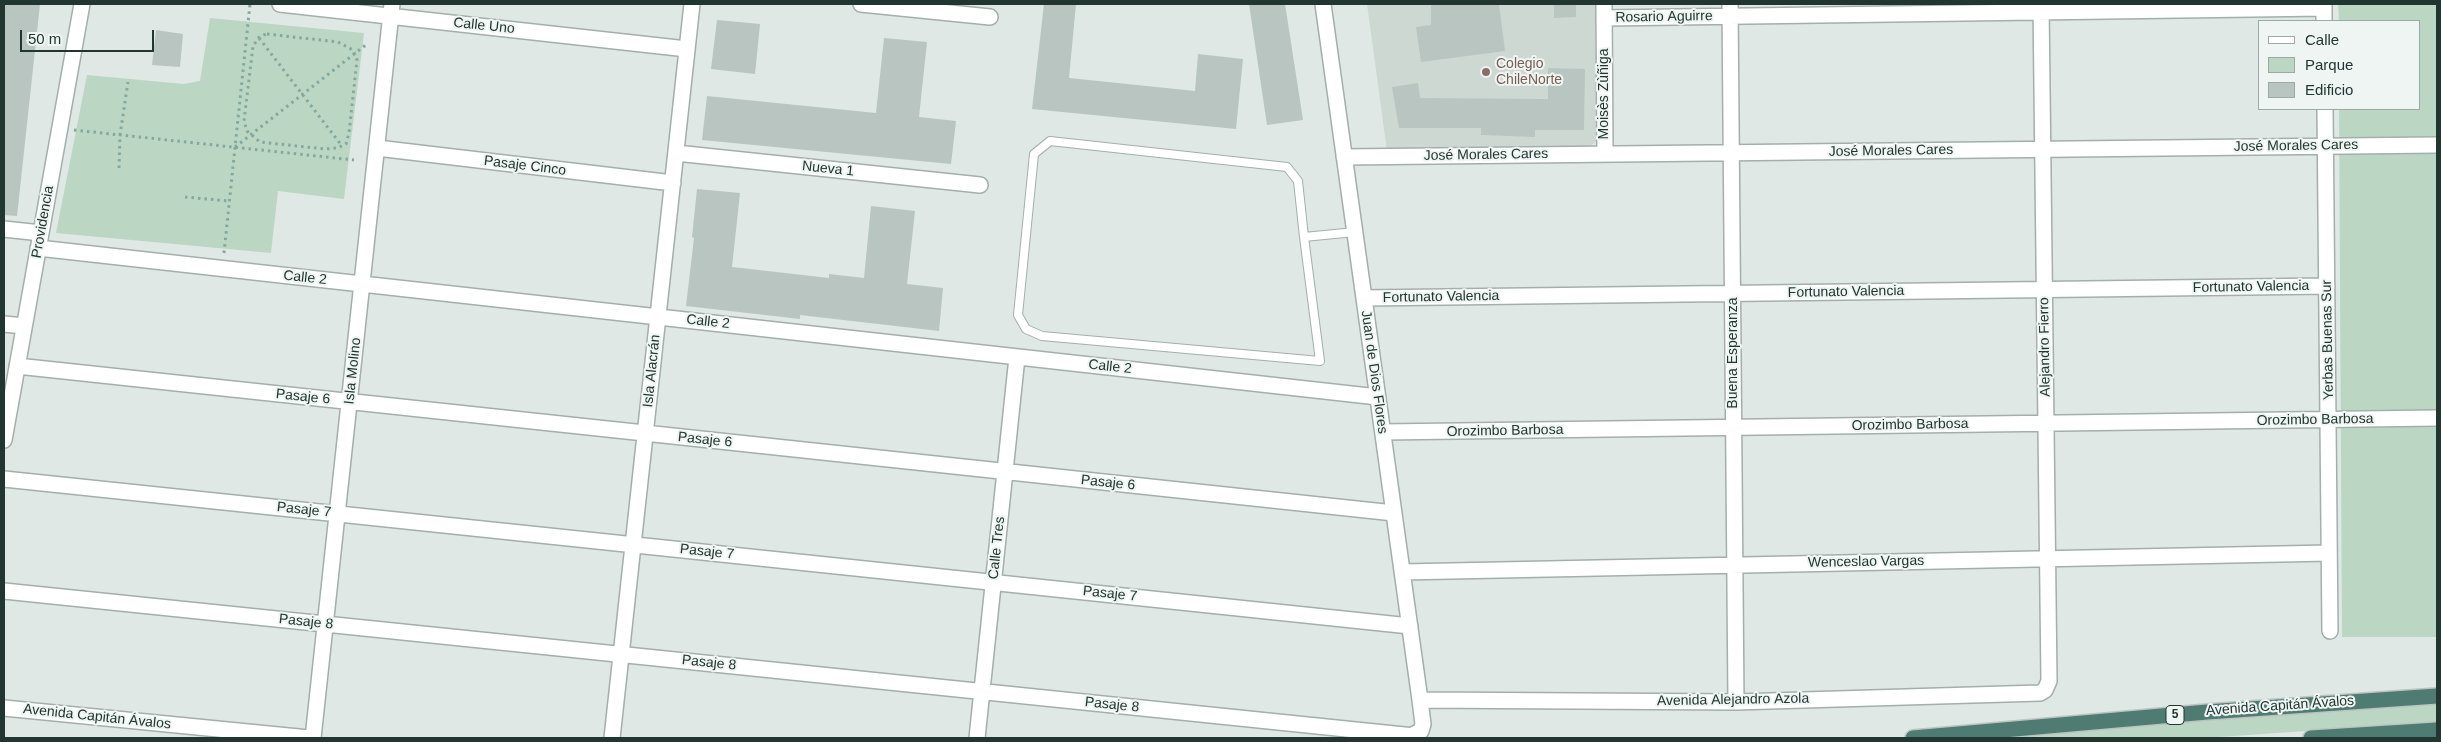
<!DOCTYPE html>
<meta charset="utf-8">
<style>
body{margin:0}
#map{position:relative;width:2441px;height:742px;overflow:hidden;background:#dfe8e4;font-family:Helvetica,sans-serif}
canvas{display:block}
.frame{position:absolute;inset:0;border:5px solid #223631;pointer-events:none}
.legend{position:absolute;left:2258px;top:20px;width:162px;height:90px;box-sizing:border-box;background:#eff5f2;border:1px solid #9da9a5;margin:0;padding:6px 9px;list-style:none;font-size:15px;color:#223631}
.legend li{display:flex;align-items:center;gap:10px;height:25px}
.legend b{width:25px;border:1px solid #9da9a5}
.scale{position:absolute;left:20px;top:30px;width:134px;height:22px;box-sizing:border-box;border:2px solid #223631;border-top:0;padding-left:6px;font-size:15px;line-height:18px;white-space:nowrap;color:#223631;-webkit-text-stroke:4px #eff5f2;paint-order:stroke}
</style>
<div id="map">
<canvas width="2441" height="742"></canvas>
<div class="frame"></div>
<ul class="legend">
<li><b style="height:6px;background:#fff"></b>Calle</li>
<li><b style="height:14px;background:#bbd7c3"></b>Parque</li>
<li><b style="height:14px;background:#b8c5c0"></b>Edificio</li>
</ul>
<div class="scale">50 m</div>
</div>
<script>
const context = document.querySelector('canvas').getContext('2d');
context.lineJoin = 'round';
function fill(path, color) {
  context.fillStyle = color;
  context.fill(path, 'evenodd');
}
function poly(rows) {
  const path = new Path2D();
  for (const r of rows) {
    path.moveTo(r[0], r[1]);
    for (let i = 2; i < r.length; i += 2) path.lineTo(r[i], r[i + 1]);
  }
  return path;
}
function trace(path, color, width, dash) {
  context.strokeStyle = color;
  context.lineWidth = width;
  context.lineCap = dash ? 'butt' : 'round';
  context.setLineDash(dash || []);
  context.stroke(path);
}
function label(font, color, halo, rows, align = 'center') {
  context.font = font + ' Helvetica,sans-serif';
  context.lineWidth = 4;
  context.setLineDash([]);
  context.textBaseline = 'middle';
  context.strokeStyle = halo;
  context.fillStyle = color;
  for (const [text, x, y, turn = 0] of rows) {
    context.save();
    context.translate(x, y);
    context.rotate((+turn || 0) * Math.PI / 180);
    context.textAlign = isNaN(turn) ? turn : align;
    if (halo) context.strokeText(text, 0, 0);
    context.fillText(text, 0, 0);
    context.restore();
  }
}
fill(poly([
 [1367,4,1595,4,1597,141,1585,150,1387,151]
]), '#ced8d3');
fill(poly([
 [2338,4,2437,4,2437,637,2342,637,2339,109,2420,109,2420,21,2339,21],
 [210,18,364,33,344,199,278,191,271,253,56,233,87,75,184,84,200,81],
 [2437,704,2437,722,2205,738,1996,738,2377,706]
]), '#bbd7c3');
fill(poly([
 [4,4,40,4,17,216,4,215],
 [1044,4,1076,4,1069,78,1195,91,1198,54,1243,59,1236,129,1032,109],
 [1249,4,1285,4,1303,120,1267,125],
 [1431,4,1499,4,1505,51,1421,62,1416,27,1431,25],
 [1554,4,1576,4,1576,17,1554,18],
 [717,20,760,24,755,74,711,69],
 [156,30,183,34,180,67,152,65],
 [884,38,927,42,919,117,956,121,951,164,702,140,707,96,876,113],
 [1548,68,1585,69,1584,130,1535,130,1535,137,1481,135,1481,128,1399,128,1392,87,1418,83,1420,98,1548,99],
 [697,189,740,193,732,267,829,278,829,274,864,278,871,206,915,211,907,284,943,288,939,331,800,315,800,319,686,306,694,238,692,237]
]), '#b8c5c0');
const service = poly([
 [1304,237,1320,361,1042,336,1026,329,1018,315,1034,154,1050,141,1287,167,1298,181,1304,237,1355,232]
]);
const minor = poly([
 [280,4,687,49],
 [861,4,990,17],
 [1323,4,1420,700,1423,724,1421,731,1406,738],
 [1604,4,1605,154],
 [1730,4,1736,702],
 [2324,4,2324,21],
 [1604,18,2324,8],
 [2325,109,2330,631],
 [377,148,673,183],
 [676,153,980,185],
 [1344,157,2437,145],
 [4,229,41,233],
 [38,248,1378,397],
 [1364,298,2327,286],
 [4,324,24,326],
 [17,366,1394,513],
 [1383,432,2437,418],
 [4,440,82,4],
 [4,479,1410,626],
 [1402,572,2329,553],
 [4,591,1414,736],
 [1420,700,1736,702,2040,693,2045,690,2049,681,2041,4],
 [4,708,309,738],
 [313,738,392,4],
 [612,738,692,4],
 [977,738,1017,357]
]);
const trunk = poly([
 [1913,738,2207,712,2437,696],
 [2311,738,2437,730]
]);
trace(service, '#a3afab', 10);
trace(minor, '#a3afab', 18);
trace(trunk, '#bdc3c1', 18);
trace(poly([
 [267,34,338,42,353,50,357,60,349,133,346,144,337,148,325,149,260,142,247,131,244,121,253,46,260,36,267,34],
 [259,38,342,146],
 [74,130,354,160],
 [235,147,367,44],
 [119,168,120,135,128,82],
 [185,197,229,201],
 [224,253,250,4]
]), '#84a89d', 3, [2.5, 4]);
trace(service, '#fff', 8);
trace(minor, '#fff', 15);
trace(trunk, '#4e7b72', 15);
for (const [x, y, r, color] of [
 [1486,72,5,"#8d6e63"]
]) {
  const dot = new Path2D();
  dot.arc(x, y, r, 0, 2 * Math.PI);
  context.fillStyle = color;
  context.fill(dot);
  trace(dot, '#eff5f2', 2);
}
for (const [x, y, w] of [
 [2175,715,18]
]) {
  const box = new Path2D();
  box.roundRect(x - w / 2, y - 9.5, w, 19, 4);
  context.fillStyle = '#eff5f2';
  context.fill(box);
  trace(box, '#223631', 1);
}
label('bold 12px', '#223631', null, [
 ["5",2175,715]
]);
label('14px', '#223631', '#eff5f2', [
 ["Rosario Aguirre",1664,17,-1],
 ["Calle Uno",484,26,6],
 ["Moisès Zùñiga",1604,94,-90],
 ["José Morales Cares",2296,146,-1],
 ["José Morales Cares",1891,151,-1],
 ["José Morales Cares",1486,155,-1],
 ["Pasaje Cinco",525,166,7],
 ["Nueva 1",828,169,6],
 ["Providencia",43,222,-80],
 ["Calle 2",305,278,6],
 ["Fortunato Valencia",2251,287,-1],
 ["Fortunato Valencia",1846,292,-1],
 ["Fortunato Valencia",1441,297,-1],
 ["Calle 2",708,322,6],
 ["Yerbas Buenas Sur",2328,340,-91],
 ["Alejandro Fierro",2045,347,-91],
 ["Buena Esperanza",1733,353,-90],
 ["Calle 2",1110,367,6],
 ["Isla Molino",353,371,-84],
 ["Isla Alacrán",652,371,-84],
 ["Juan de Dios Flores",1374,372,82],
 ["Pasaje 6",303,397,6],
 ["Orozimbo Barbosa",2315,420,-1],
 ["Orozimbo Barbosa",1910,425,-1],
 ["Orozimbo Barbosa",1505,431,-1],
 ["Pasaje 6",705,440,6],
 ["Pasaje 6",1108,483,6],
 ["Pasaje 7",304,510,6],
 ["Calle Tres",997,548,-84],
 ["Pasaje 7",707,552,6],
 ["Wenceslao Vargas",1866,562,-1],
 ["Pasaje 7",1110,594,6],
 ["Pasaje 8",306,622,6],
 ["Pasaje 8",709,663,6],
 ["Avenida Alejandro Azola",1733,700,-1],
 ["Pasaje 8",1112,705,6],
 ["Avenida Capitán Ávalos",2280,706,-4],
 ["Avenida Capitán Ávalos",97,717,6]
]);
label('14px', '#785e54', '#eff5f2', [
 ["Colegio",1496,64],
 ["ChileNorte",1496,80]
], 'left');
</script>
